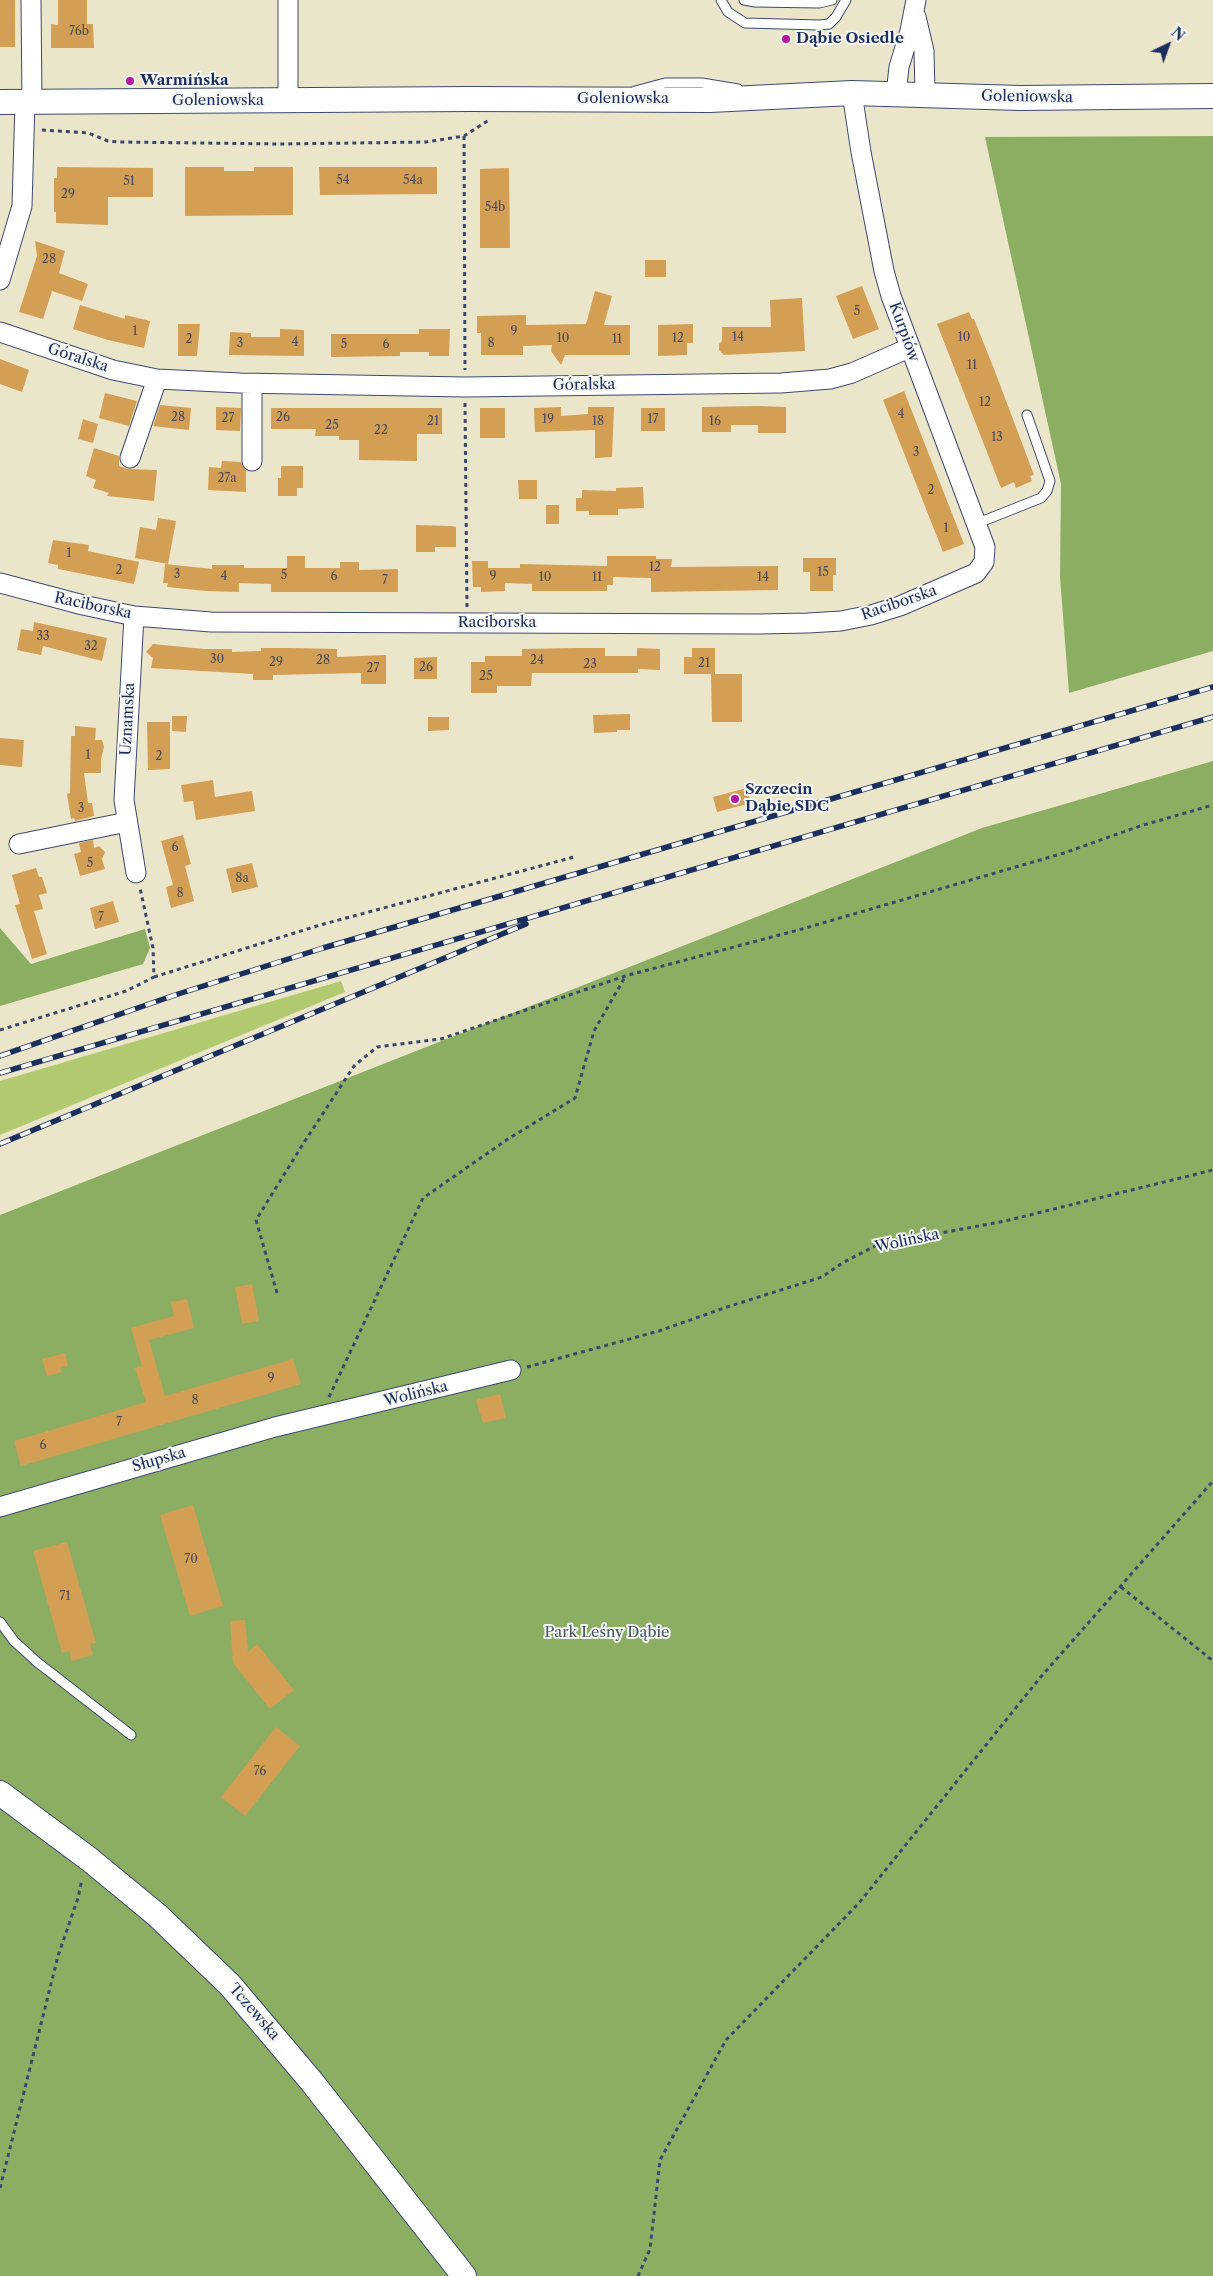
<!DOCTYPE html>
<meta charset="utf-8">
<style>
body{margin:0}
#map{position:relative;width:1213px;height:2276px;overflow:hidden;background:#ebe5ca;font-family:"Libre Caslon Text",serif}
canvas{display:block}
.north{position:absolute;left:1143px;top:20px;width:50px;height:50px;-webkit-text-stroke:4px #f6f6f2;paint-order:stroke;rotate:42deg;font-size:14px;font-weight:700;line-height:20px;text-align:center;color:#1b2f5e}
.north::after{content:'';display:block;margin:auto;width:18px;height:22px;background:#1b2f5e;clip-path:polygon(50% 0,100% 100%,50% 72%,0 100%)}
</style>
<div id="map">
<canvas width="1213" height="2276"></canvas>
<div class="north">N</div>
</div>
<script>
const context = document.querySelector('canvas').getContext('2d');
context.lineJoin = 'round';
function fill(path, color) {
  context.fillStyle = color;
  context.fill(path, 'evenodd');
}
function poly(rows) {
  const path = new Path2D();
  for (const r of rows) {
    path.moveTo(r[0], r[1]);
    for (let i = 2; i < r.length; i += 2) path.lineTo(r[i], r[i + 1]);
  }
  return path;
}
function trace(path, color, width, dash) {
  context.strokeStyle = color;
  context.lineWidth = width;
  context.lineCap = dash ? 'butt' : 'round';
  context.setLineDash(dash || []);
  context.stroke(path);
}
function label(font, color, halo, rows, align = 'center') {
  context.font = font + ' "Libre Caslon Text",serif';
  context.lineWidth = 4;
  context.setLineDash([]);
  context.textBaseline = 'middle';
  context.strokeStyle = halo;
  context.fillStyle = color;
  for (const [text, x, y, turn = 0] of rows) {
    context.save();
    context.translate(x, y);
    context.rotate((+turn || 0) * Math.PI / 180);
    context.textAlign = isNaN(turn) ? turn : align;
    if (halo) context.strokeText(text, 0, 0);
    context.fillText(text, 0, 0);
    context.restore();
  }
}
fill(poly([
 [341,981,345,992,0,1135,0,1081]
]), '#b1ca6f');
fill(poly([
 [1213,136,1213,651,1069,693,1060,577,1061,484,985,137],
 [1213,761,1213,2276,0,2276,0,1215,982,828],
 [0,928,31,964,145,929,150,948,143,964,0,1006]
]), '#8cae62');
fill(poly([
 [0,0,15,0,15,47,0,47],
 [58,0,87,0,87,24,93,24,94,48,51,48,51,24,58,25],
 [57,167,153,168,153,197,108,197,108,225,56,223,56,212,54,212,54,178,57,178],
 [185,167,224,167,224,171,254,171,254,167,293,167,293,215,185,216],
 [319,167,437,167,437,194,320,195],
 [509,168,510,248,480,248,480,169],
 [35,241,65,251,59,273,88,284,82,301,52,291,43,319,19,312,37,256],
 [645,260,666,260,666,277,645,277],
 [862,286,879,329,853,339,836,296],
 [595,291,612,296,604,325,630,325,630,355,565,355,561,365,551,351,552,345,523,346,523,355,481,355,481,333,477,333,477,316,526,315,526,325,586,324],
 [802,298,805,351,724,355,719,350,719,344,722,341,722,327,771,327,770,300],
 [80,305,125,319,125,315,150,321,144,348,108,340,73,329],
 [969,312,972,319,974,319,994,369,1034,475,1030,476,1032,481,1016,488,1014,482,1001,488,937,324],
 [178,324,200,324,197,356,178,356],
 [693,324,693,343,687,343,687,355,658,356,658,325],
 [280,329,304,330,304,356,229,355,230,332,251,333,251,337,280,337],
 [419,329,450,329,449,356,429,356,429,352,400,352,400,356,331,357,331,334,419,334],
 [0,359,29,370,22,392,0,384],
 [904,391,964,544,943,552,883,400],
 [105,393,137,401,129,426,99,418],
 [160,405,191,408,189,430,153,426],
 [758,406,786,407,786,433,758,433,758,425,731,425,731,432,702,432,702,407],
 [216,407,241,408,240,431,216,430],
 [561,407,561,416,588,414,588,407,614,407,612,457,595,458,595,430,535,432,534,408],
 [271,408,442,408,442,434,417,434,417,461,359,460,359,440,339,440,339,436,315,436,316,429,271,429],
 [480,408,505,408,505,438,480,438],
 [641,408,665,408,665,431,641,431],
 [83,419,98,424,93,443,78,439],
 [94,448,119,456,119,466,127,469,157,470,154,501,107,496,109,493,93,488,96,480,86,476],
 [222,461,241,462,246,471,246,492,208,490,209,467,221,468],
 [281,466,303,466,303,488,297,488,297,496,278,496,278,478,281,478],
 [518,480,537,480,537,499,519,499],
 [643,487,644,508,618,509,618,515,589,515,589,511,576,511,576,498,582,498,582,490,616,491,616,488],
 [546,505,559,505,559,524,546,524],
 [158,518,176,521,168,564,135,558,140,527,156,530],
 [416,525,451,526,456,527,456,547,435,547,435,552,416,552],
 [53,540,89,545,88,551,139,562,134,584,58,569,58,565,48,563],
 [287,556,305,556,305,568,340,568,340,562,359,562,359,570,398,569,398,592,271,592,271,584,239,583,239,592,206,591,167,587,168,583,163,583,165,564,212,569,212,565,244,565,244,568,287,568],
 [607,556,656,556,656,559,672,559,671,567,778,566,778,590,651,592,651,578,613,577,613,585,607,585,607,591,532,591,532,584,505,583,505,591,481,592,481,587,473,587,472,561,488,561,488,568,520,568,520,564,607,566],
 [803,558,836,558,836,575,833,575,833,591,810,591,810,572,803,572],
 [34,622,107,638,102,661,43,646,41,655,17,650,21,629,33,631],
 [153,644,204,649,232,649,232,652,261,651,261,648,290,648,337,649,337,657,386,655,386,684,361,684,361,673,273,675,273,680,253,680,253,674,151,668,153,658,146,652],
 [575,648,605,648,605,656,637,656,637,648,660,649,660,670,638,669,638,673,532,673,531,686,497,686,497,693,471,693,471,662,485,662,485,656,522,656,522,649],
 [692,648,715,648,715,674,684,674,684,657,692,657],
 [437,657,437,679,414,679,414,658],
 [711,674,742,674,742,722,712,722],
 [630,714,630,730,617,730,617,732,594,733,593,715],
 [172,716,187,716,186,732,172,731],
 [428,717,449,717,449,730,428,731],
 [147,722,170,722,170,769,148,770],
 [75,726,96,728,95,740,102,740,104,747,101,759,101,773,84,773,88,803,92,803,94,816,75,821,74,818,71,819,67,794,70,793,71,736,75,736],
 [0,738,24,740,22,767,0,765],
 [213,780,215,797,252,791,255,811,196,820,193,801,184,802,181,785],
 [747,788,751,803,717,812,713,797],
 [183,835,191,864,185,866,194,901,171,908,166,887,173,885,161,841],
 [93,840,94,848,99,846,105,852,102,859,105,869,80,876,74,854,81,852,79,843],
 [252,863,258,887,232,893,226,869],
 [36,868,39,877,42,877,47,893,39,895,43,909,34,911,47,954,32,959,15,905,20,904,12,875],
 [113,901,119,922,95,929,90,908],
 [252,1284,259,1321,242,1324,235,1287],
 [187,1299,194,1328,149,1340,165,1396,293,1359,301,1384,21,1466,14,1441,146,1402,135,1368,142,1366,131,1328,174,1316,171,1302],
 [65,1353,68,1366,60,1368,62,1372,47,1376,42,1359],
 [500,1394,506,1418,483,1423,476,1400],
 [193,1505,223,1606,190,1616,160,1515],
 [67,1542,96,1643,90,1644,93,1655,72,1661,69,1651,62,1653,33,1551],
 [245,1620,248,1652,257,1644,294,1690,270,1709,233,1663,230,1621],
 [276,1727,300,1746,245,1816,221,1797]
]), '#d29f55');
const service = poly([
 [721,0,728,12,745,23,819,25,829,24,836,17,846,0],
 [744,0,755,2,819,3,832,0],
 [635,91,665,83,702,83,738,89],
 [978,523,1041,498,1047,491,1050,481,1027,415],
 [0,1622,14,1641,37,1662,131,1735]
]);
const minor = poly([
 [31,0,32,102],
 [916,17,924,51,925,94],
 [896,94,899,67,910,31,916,0],
 [288,101,288,0],
 [0,280,22,206,25,102],
 [0,332,113,370,157,379,240,383,465,387,781,383,830,379,852,373,909,348],
 [130,458,157,379],
 [252,461,252,384],
 [0,583,83,605,134,616,211,622,758,624,808,623,841,621,871,615,900,606,976,573,984,562,985,547,891,296,884,271,861,152,852,93],
 [134,616,124,800,136,873],
 [19,844,127,822],
 [0,1507,275,1427,511,1370]
]);
const tertiary = poly([
 [0,102,471,99,710,100,852,93,1020,98,1213,96],
 [0,1793,89,1859,157,1915,230,1985,312,2082,464,2276]
]);
trace(service, '#3a4a6e', 11);
trace(minor, '#3a4a6e', 21);
trace(tertiary, '#3a4a6e', 26);
trace(poly([
 [42,130,88,133,108,141,119,142,281,144,426,142,464,136,489,120],
 [464,136,465,370],
 [465,403,467,607],
 [154,977,320,925,574,857],
 [0,1030,126,991,154,977,153,948,140,888],
 [277,1293,256,1220,303,1144,354,1066,377,1047,441,1039,625,976,802,929,1064,853,1140,826,1213,805],
 [527,1367,659,1331,727,1307,822,1277,844,1262,877,1245,1005,1221,1213,1170],
 [329,1397,423,1198,508,1139,575,1098,594,1031,625,977],
 [1121,1587,1213,1661],
 [0,2188,58,1956,78,1898,82,1879],
 [638,2276,650,2249,660,2160,726,2040,859,1903,1039,1679,1213,1481]
]), '#3a4a6e', 3, [4, 4]);
trace(service, '#fff', 9);
trace(minor, '#fff', 19);
trace(tertiary, '#fff', 24);
const rail = poly([
 [0,1056,175,995,323,948,1213,687],
 [0,1073,1213,717],
 [0,1144,526,924]
]);
trace(rail, '#1b2f5e', 5.5);
trace(rail, '#f6f6f2', 4, [11]);
for (const [x, y, r, color] of [
 [786,39,5,"#b5179e"],
 [130,81,5,"#b5179e"],
 [735,799,5,"#b5179e"]
]) {
  const dot = new Path2D();
  dot.arc(x, y, r, 0, 2 * Math.PI);
  context.fillStyle = color;
  context.fill(dot);
  trace(dot, '#f6f6f2', 2);
}
label('12px', '#494b5c', null, [
 ["76b",79,32],
 ["54",343,181],
 ["54a",413,181],
 ["51",129,182],
 ["29",68,195],
 ["54b",495,208],
 ["28",49,260],
 ["5",857,312],
 ["1",135,332],
 ["9",514,332],
 ["14",738,338],
 ["10",964,338],
 ["10",563,339],
 ["12",678,339],
 ["2",189,340],
 ["11",617,340],
 ["4",295,343],
 ["3",240,344],
 ["8",491,344],
 ["5",344,345],
 ["6",386,345],
 ["11",972,366],
 ["12",985,403],
 ["4",901,415],
 ["28",178,418],
 ["26",283,418],
 ["27",228,419],
 ["19",548,420],
 ["17",653,420],
 ["21",433,422],
 ["18",598,422],
 ["16",715,422],
 ["25",332,426],
 ["22",381,431],
 ["13",997,438],
 ["3",916,453],
 ["27a",227,479],
 ["2",931,491],
 ["1",946,529],
 ["1",69,554],
 ["12",655,568],
 ["2",119,571],
 ["15",823,573],
 ["3",177,575],
 ["5",284,576],
 ["4",224,577],
 ["6",334,577],
 ["9",493,577],
 ["10",545,578],
 ["11",597,578],
 ["14",763,578],
 ["7",385,581],
 ["33",43,637],
 ["32",91,647],
 ["30",217,660],
 ["28",323,661],
 ["24",537,661],
 ["29",276,663],
 ["21",704,664],
 ["23",590,665],
 ["26",426,668],
 ["27",373,669],
 ["25",486,677],
 ["1",88,756],
 ["2",159,757],
 ["3",81,809],
 ["6",175,848],
 ["5",90,864],
 ["8a",242,879],
 ["8",180,894],
 ["7",101,918],
 ["9",271,1379],
 ["8",195,1401],
 ["7",119,1423],
 ["6",43,1446],
 ["70",191,1560],
 ["71",65,1597],
 ["76",260,1772]
]);
label('bold 15px', '#1b2f5e', '#f6f6f2', [
 ["Dąbie Osiedle",796,39],
 ["Warmińska",140,81],
 ["Szczecin",745,790],
 ["Dąbie SDC",745,807]
], 'left');
label('15px', '#1b2f5e', '#f6f6f2', [
 ["Goleniowska",1027,97,1],
 ["Goleniowska",623,99],
 ["Goleniowska",218,101],
 ["Kurpiów",904,332,70],
 ["Góralska",78,358,18],
 ["Góralska",584,385,-1],
 ["Raciborska",899,603,-19],
 ["Raciborska",93,606,12],
 ["Raciborska",497,623],
 ["Uznamska",128,719,-87],
 ["Wolińska",907,1241,-12],
 ["Wolińska",416,1394,-14],
 ["Słupska",159,1460,-16],
 ["Tczewska",254,2012,49]
]);
label('15px', '#405662', '#f6f6f2', [
 ["Park Leśny Dąbie",607,1633]
]);
</script>
